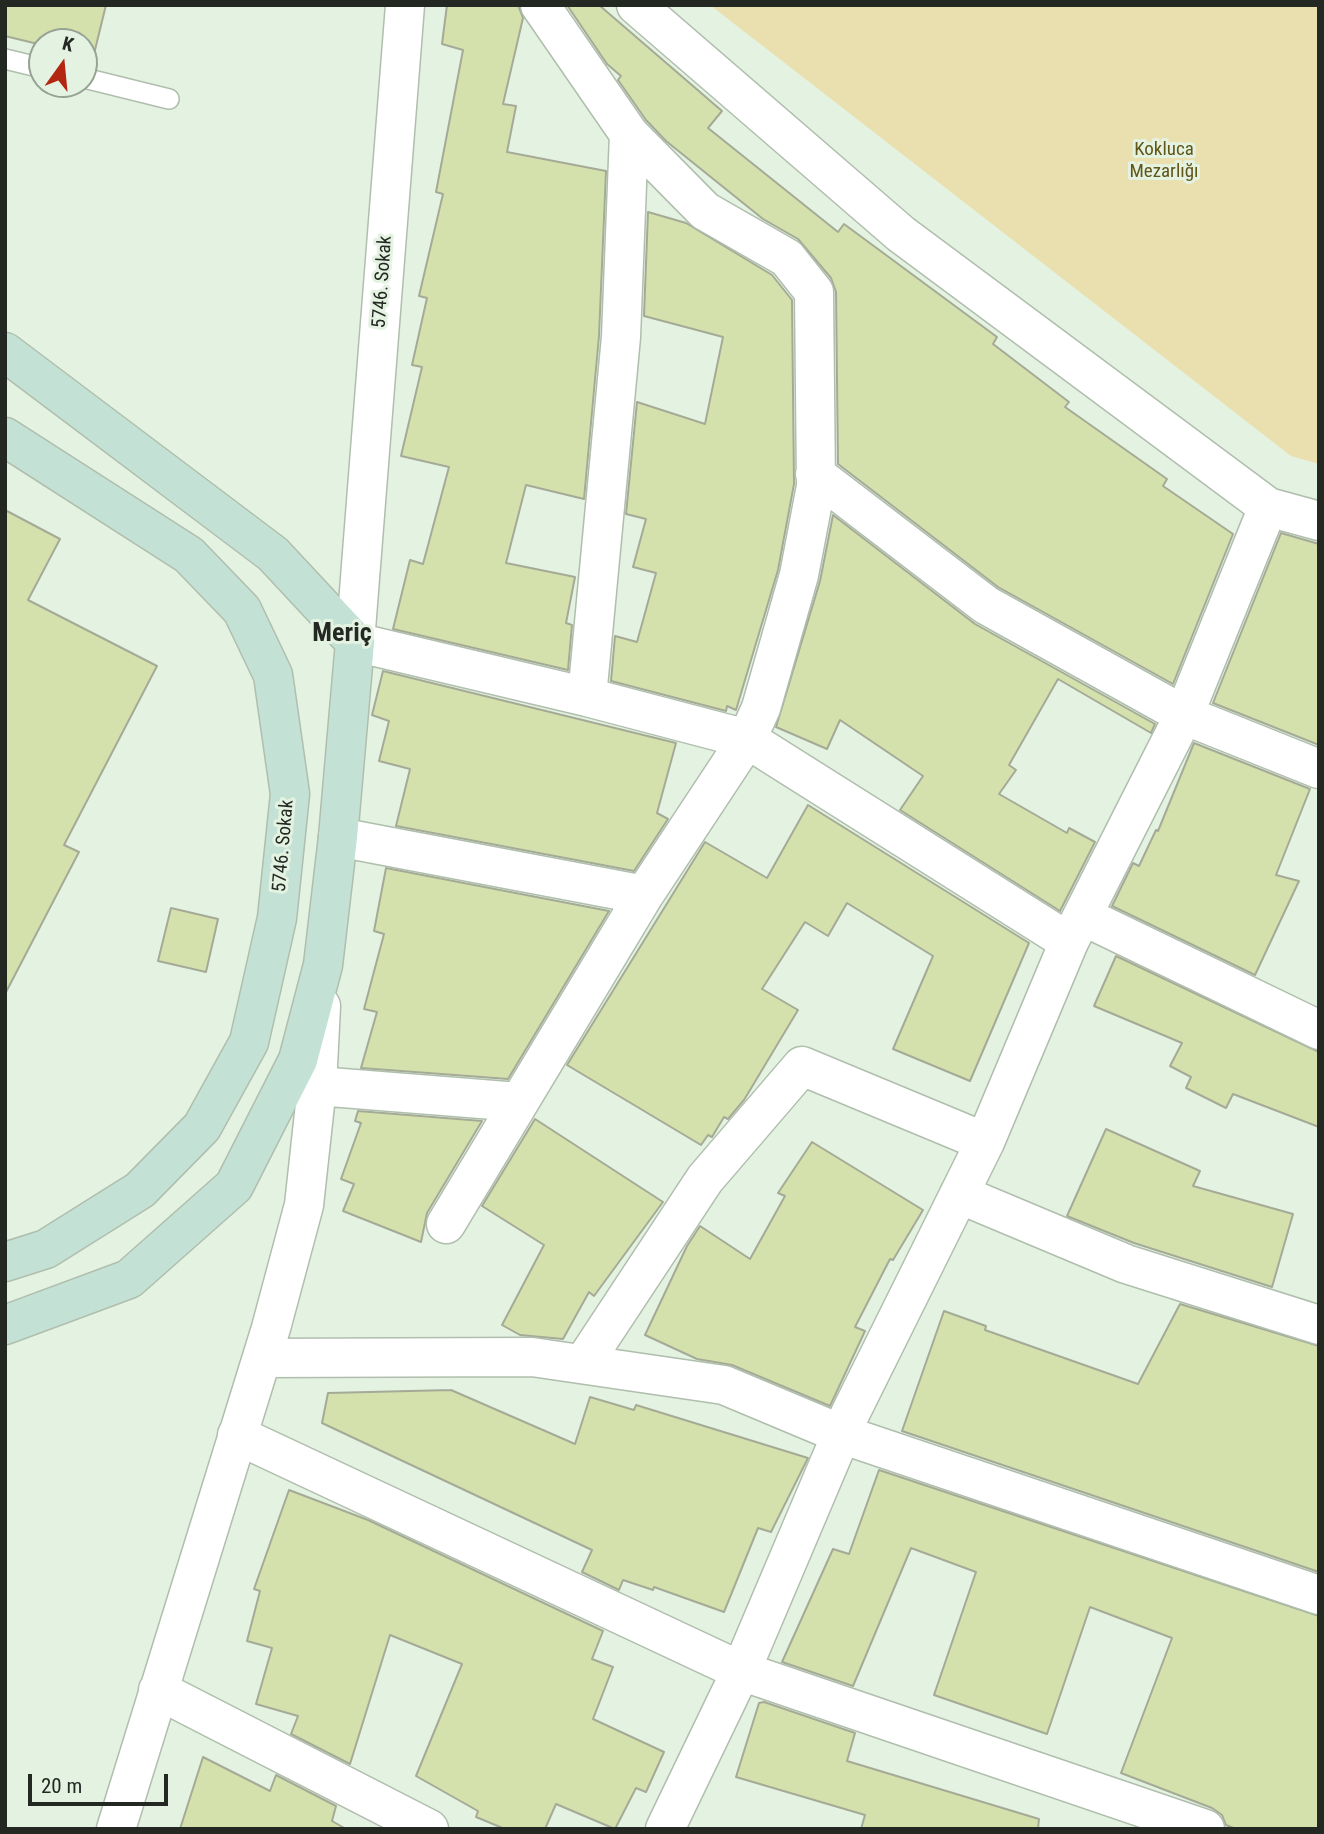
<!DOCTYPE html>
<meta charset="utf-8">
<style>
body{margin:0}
#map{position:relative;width:1324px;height:1834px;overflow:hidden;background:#e4f3e1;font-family:"Roboto Condensed",sans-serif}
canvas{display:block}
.frame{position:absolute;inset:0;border:7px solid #232822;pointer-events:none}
.north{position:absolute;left:28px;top:28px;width:70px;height:70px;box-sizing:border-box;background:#e4f3e1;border:2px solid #97a295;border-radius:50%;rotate:15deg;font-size:19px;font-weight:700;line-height:28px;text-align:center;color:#232822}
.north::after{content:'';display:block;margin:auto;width:24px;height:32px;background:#b32612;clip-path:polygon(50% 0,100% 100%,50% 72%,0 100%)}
.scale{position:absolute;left:28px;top:1774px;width:140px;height:32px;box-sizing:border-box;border:4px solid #232822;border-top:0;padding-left:9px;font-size:21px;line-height:24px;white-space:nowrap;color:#232822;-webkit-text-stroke:5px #e4f3e1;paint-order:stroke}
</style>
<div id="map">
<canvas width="1324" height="1834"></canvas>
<div class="frame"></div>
<div class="north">K</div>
<div class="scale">20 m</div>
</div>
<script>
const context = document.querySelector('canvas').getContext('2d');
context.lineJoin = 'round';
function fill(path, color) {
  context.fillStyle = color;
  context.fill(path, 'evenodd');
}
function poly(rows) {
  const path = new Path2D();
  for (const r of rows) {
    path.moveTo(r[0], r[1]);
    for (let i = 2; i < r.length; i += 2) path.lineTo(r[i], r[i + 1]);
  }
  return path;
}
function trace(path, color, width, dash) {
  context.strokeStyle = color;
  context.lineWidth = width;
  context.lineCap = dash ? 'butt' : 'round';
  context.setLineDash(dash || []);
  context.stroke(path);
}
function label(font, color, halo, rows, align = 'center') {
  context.font = font + ' "Roboto Condensed",sans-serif';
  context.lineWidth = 6;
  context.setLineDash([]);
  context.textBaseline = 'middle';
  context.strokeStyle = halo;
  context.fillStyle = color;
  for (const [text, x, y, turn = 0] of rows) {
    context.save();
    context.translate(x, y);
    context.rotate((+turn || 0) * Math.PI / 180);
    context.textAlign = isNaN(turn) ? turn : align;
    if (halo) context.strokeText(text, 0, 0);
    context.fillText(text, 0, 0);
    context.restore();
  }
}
fill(poly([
 [710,5,1319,5,1319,464,1291,456]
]), '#eadfaf');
const building = poly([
 [5,5,106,5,93,58,84,56,84,42,42,42,42,45,5,36,5,5],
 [447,5,518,5,523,18,503,104,516,106,507,152,606,171,599,336,584,499,526,485,506,563,575,577,566,623,572,625,568,670,393,629,410,560,423,564,449,467,401,456,422,367,412,365,427,298,419,296,443,194,436,192,463,50,442,44,447,5],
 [567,5,599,5,722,111,708,128,838,232,844,224,997,337,993,344,1069,402,1065,407,1167,479,1163,486,1233,534,1173,684,998,587,838,464,836,292,831,278,798,239,763,219,666,141,646,120,618,80,621,76,607,64,567,5],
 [648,212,686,223,772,275,792,300,794,484,778,570,736,710,727,706,726,711,611,681,615,636,637,642,656,573,633,567,646,519,626,514,637,402,705,424,723,337,644,316,648,212],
 [5,510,60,539,28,600,157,666,64,845,79,852,5,994,5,510],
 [833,515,975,624,1155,724,1151,733,1058,679,1009,765,1016,770,999,794,1067,833,1069,828,1095,842,1060,911,900,810,923,776,840,720,827,749,776,727,820,581,833,515],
 [1281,533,1319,544,1319,745,1213,703,1281,533],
 [383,671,676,743,657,813,668,819,634,871,396,826,410,769,379,761,389,721,372,715,383,671],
 [1194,743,1310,789,1276,875,1299,881,1255,975,1112,906,1133,863,1139,866,1156,830,1158,831,1194,743],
 [808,805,1029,943,970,1081,893,1049,933,956,847,903,828,936,805,922,762,989,798,1010,744,1100,728,1119,724,1117,712,1137,708,1135,701,1145,567,1065,705,842,767,878,808,805],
 [386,868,609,911,508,1079,361,1068,377,1012,364,1009,384,934,374,931,386,868],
 [171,908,218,919,206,972,158,961,171,908],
 [1116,956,1319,1052,1319,1127,1233,1094,1226,1108,1186,1088,1191,1077,1170,1066,1182,1043,1094,1006,1116,956],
 [358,1111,482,1121,427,1213,421,1242,343,1211,354,1184,341,1179,361,1123,355,1121,358,1111],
 [535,1119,663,1202,594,1296,589,1292,563,1339,520,1335,502,1325,544,1245,482,1206,535,1119],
 [1106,1129,1200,1171,1193,1186,1293,1214,1272,1287,1134,1243,1067,1216,1106,1129],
 [812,1142,923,1210,893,1260,890,1259,855,1327,865,1331,830,1406,732,1365,697,1359,645,1335,687,1246,700,1226,750,1259,785,1196,778,1193,812,1142],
 [1180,1304,1319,1346,1319,1572,902,1431,944,1311,986,1326,985,1330,1138,1384,1180,1304],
 [451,1390,575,1444,590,1397,634,1410,636,1405,808,1458,771,1532,758,1528,724,1612,654,1587,653,1590,623,1580,619,1590,582,1572,592,1550,322,1423,328,1393,451,1390],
 [879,1470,1319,1616,1319,1829,1236,1829,1226,1825,1222,1815,1212,1808,1121,1773,1172,1638,1090,1607,1047,1734,934,1695,976,1572,911,1548,853,1686,782,1662,833,1549,849,1554,879,1470],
 [289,1490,368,1520,603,1631,592,1659,613,1667,593,1719,664,1752,646,1792,636,1788,615,1829,556,1804,545,1829,505,1829,476,1817,478,1811,416,1776,462,1664,390,1635,350,1764,291,1734,298,1716,256,1704,272,1648,247,1641,260,1591,254,1589,289,1490],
 [764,1702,855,1733,847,1761,1039,1819,1038,1829,861,1829,865,1815,736,1777,759,1703,764,1702],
 [203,1757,270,1791,276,1775,336,1806,332,1821,346,1829,180,1829,203,1757]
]);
fill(building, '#d4e1ac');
trace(building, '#a5aa97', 2);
const service = poly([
 [5,59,42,68],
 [84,78,169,99]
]);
const minor = poly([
 [636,5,901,234,1268,507,1319,521],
 [629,134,621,337,587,697,747,739,1069,942,985,1142,850,1414,741,1671,665,1829],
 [815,474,986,605,1184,715,1319,769],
 [355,642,587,697],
 [338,837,644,895],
 [1083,916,1319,1030],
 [1069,942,1184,715,1268,507],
 [317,1086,519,1102],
 [959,1194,1126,1264,1319,1325],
 [446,1224,644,895,747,739,761,708,799,575,816,486,814,292,787,258,705,211,629,134,540,5],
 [262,1358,532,1357,724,1385,841,1434,1319,1595],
 [583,1364,705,1179,802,1066,985,1142],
 [237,1435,741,1671,1205,1829],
 [158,1690,429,1829],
 [116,1829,271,1328,304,1205,317,1086,321,1006]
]);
const tertiary = poly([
 [355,642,405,5]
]);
const secondary = poly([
 [5,352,273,554,355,642,338,837,323,965,298,1060,234,1186,129,1279,5,1325],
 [5,437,189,555,242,610,273,675,290,794,277,918,249,1042,202,1127,140,1190,46,1249,5,1262]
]);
trace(service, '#b0bead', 22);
trace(minor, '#b0bead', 41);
trace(tertiary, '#b0bead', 41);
trace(secondary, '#b0bead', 41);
trace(service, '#fff', 19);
trace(minor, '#fff', 38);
trace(tertiary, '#fff', 38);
trace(secondary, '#c3e1d5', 38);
label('19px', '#625518', '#e4f3e1', [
 ["Kokluca",1164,150],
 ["Mezarlığı",1164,172]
]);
label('19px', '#232822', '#e4f3e1', [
 ["5746. Sokak",383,282,-86],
 ["5746. Sokak",284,846,-85]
]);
label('bold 26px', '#232822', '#e4f3e1', [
 ["Meriç",342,634]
]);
</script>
